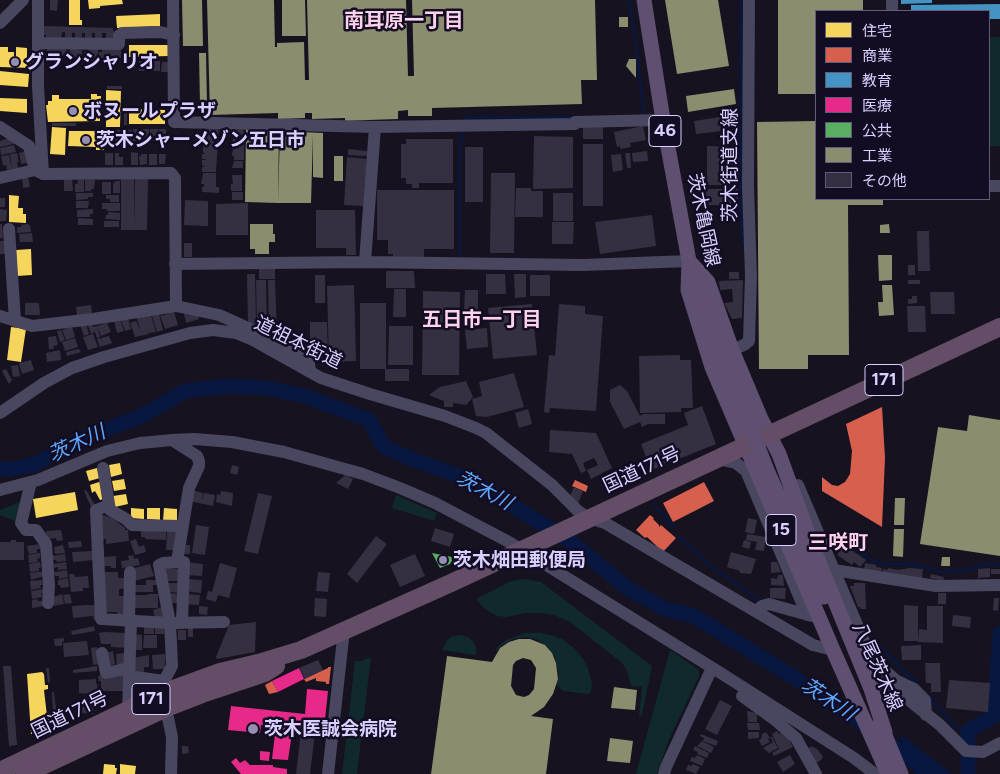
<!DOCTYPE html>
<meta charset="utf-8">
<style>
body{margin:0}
#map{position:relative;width:1000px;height:774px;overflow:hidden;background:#16121f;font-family:Figtree,"Noto Sans JP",sans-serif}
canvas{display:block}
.legend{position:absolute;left:815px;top:10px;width:175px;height:190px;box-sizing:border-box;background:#130d24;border:1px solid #625b7c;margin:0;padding:6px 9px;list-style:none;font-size:15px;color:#d9d0ff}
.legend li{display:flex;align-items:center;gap:10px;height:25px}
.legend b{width:25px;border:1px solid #625b7c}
</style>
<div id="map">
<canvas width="1000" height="774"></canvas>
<ul class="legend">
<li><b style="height:14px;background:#f6d55c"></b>住宅</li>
<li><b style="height:14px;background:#d6604d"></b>商業</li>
<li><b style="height:14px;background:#4393c3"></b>教育</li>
<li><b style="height:14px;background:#e7298a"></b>医療</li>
<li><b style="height:14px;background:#5aae61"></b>公共</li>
<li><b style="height:14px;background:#8c8c6e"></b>工業</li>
<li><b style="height:14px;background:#343041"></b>その他</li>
</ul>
</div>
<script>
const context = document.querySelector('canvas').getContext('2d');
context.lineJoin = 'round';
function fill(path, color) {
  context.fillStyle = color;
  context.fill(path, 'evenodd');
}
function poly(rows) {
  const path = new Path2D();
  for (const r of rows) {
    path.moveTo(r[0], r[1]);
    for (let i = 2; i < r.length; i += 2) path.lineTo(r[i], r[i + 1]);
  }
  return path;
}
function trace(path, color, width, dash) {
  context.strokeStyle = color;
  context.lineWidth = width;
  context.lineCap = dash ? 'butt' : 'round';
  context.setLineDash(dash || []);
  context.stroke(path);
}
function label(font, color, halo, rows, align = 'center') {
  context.font = font + ' Figtree,"Noto Sans JP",sans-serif';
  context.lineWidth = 5;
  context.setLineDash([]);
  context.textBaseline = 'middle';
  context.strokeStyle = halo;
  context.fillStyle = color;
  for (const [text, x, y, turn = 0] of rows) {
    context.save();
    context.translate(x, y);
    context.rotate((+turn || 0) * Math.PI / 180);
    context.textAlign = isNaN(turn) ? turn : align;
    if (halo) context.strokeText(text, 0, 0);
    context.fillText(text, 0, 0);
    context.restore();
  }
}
fill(poly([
 [989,37,1000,37,1000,146,989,146],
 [396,495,437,513,434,521,392,508],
 [22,501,15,521,0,515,0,510],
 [526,579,541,582,652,666,642,715,639,717,642,687,631,686,627,670,621,662,570,622,554,615,543,613,526,613,506,617,497,616,485,609,476,599,511,581],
 [525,633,540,633,551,635,562,639,574,648,583,659,588,669,592,683,591,692,588,694,563,691,557,685,559,674,555,658,545,645,536,639,525,637,514,639,504,644,496,651,497,647,506,640],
 [460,635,468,637,473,641,476,647,476,655,442,650,447,640,451,637],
 [670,650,699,670,699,676,668,742,657,774,636,774],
 [371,657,357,774,342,774,355,661,361,661]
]), '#10292c');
fill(poly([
 [899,733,952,774,916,774,914,771,917,770,910,753,907,753]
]), '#081740');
fill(poly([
 [69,0,80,0,80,20,82,20,82,25,69,25],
 [88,0,122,0,123,4,100,6,100,8,89,9],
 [160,14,160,26,117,28,116,16],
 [129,45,170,45,170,56,129,57],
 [0,47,8,47,8,52,14,52,14,56,16,56,16,47,27,48,27,57,31,57,31,68,0,67],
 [0,71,29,74,28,87,0,85],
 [106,90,121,91,120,127,106,127],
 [91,94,97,94,97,96,101,96,101,105,99,105,100,121,48,122,46,105,48,105,48,101,52,101,52,95,59,95,59,99,91,99],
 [0,98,27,99,27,113,0,111],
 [129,109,165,110,165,124,129,124],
 [52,127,66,128,65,155,50,154],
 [69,131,101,131,101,134,105,134,104,150,96,150,96,147,68,146],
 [9,195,19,196,18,208,23,208,23,214,26,214,26,223,9,222],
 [31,249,32,275,17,276,16,250],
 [11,327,26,329,21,362,7,360],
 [120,463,122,474,111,477,109,465],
 [97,468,100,478,89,481,86,471],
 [124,479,126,489,114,491,112,481],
 [102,481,107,498,100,500,95,491,92,493,90,485],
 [75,492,78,510,36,518,33,499],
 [126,494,128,504,115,507,113,496],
 [131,508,144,509,144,519,131,518],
 [147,508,160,508,160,520,147,519],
 [164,508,177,509,177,521,163,521],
 [42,672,44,674,45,685,48,685,48,689,44,690,47,716,50,716,51,723,47,723,48,733,31,734,27,674],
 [104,764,115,765,115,768,117,768,116,774,103,774],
 [120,764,136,766,135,774,120,774]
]), '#f6d55c');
fill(poly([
 [882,407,885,458,882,527,822,491,822,477,832,485,838,486,845,482,850,474,852,451,846,424],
 [575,480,588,486,586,492,572,486],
 [704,482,714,501,673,522,663,503],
 [650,515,654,518,652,520,653,519,659,525,659,527,661,525,676,538,663,552,647,537,645,538,636,530],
 [328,667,331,667,329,684,326,684,326,682,316,681,316,678,306,682,304,679,328,668],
 [272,681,278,692,269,694,265,685]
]), '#d6604d');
fill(poly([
 [901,0,932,0,932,3,901,4],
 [1000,4,1000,19,989,19,989,11,911,11,911,5]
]), '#4393c3');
fill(poly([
 [299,668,304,679,278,692,272,681],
 [307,689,328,691,324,730,293,727,288,760,272,759,276,726,261,725,260,733,228,730,231,706,305,714],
 [260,751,270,752,269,761,260,760],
 [236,758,240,763,245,760,250,765,273,765,273,767,287,769,287,774,241,774,231,762]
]), '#e7298a');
fill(poly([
 [432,553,452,557,452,561,450,564,440,568]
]), '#5aae61');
fill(poly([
 [182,0,202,0,203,46,183,46],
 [207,0,274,0,275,47,277,47,277,43,304,42,305,80,309,80,307,0,406,0,408,76,414,76,412,0,595,0,597,80,581,80,582,104,432,108,432,116,408,116,408,110,398,111,398,119,368,120,345,121,345,118,312,119,312,113,305,113,305,118,278,119,278,113,210,115],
 [282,0,305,0,306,36,282,36],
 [665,0,718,0,729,66,677,74],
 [778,0,863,0,863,11,816,11,816,94,778,94],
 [619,17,628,17,628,27,619,27],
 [199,53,206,53,207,105,200,105],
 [629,59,636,59,636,78,626,66],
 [734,89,736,104,688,112,686,96],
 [816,121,816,199,883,199,883,205,848,205,849,355,808,355,808,369,759,369,757,122],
 [246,130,279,131,278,203,245,202],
 [280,131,323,133,323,178,313,177,313,135,311,203,278,203],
 [334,156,343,156,343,181,334,181],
 [250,224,273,224,273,234,255,234,275,234,275,242,269,242,269,254,255,254,255,249,250,249],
 [889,224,890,233,880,233,880,225],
 [878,255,892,255,892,280,879,281],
 [882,285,892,285,894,315,879,316,878,302,883,302],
 [969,415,1000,420,1000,556,920,544,938,427,967,431],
 [895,498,905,498,904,525,894,525],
 [894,529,904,529,903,557,893,556],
 [942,557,950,557,950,566,941,566],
 [519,639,530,639,545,645,552,653,556,663,558,679,553,694,544,707,531,716,553,719,546,774,431,774,447,656,492,662,500,648,509,642],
 [523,658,531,660,536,668,534,689,529,695,524,697,516,695,511,686,513,665,516,661],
 [614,687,637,690,635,710,611,708],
 [610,738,633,741,630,763,607,761]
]), '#8c8c6e');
trace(poly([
 [629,0,636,43,644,117],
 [741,0,740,209,744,251],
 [464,122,467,117,574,117],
 [460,259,459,166,462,130],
 [654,505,674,528],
 [830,533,871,560,883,564,911,564,941,572,967,570,985,564,1000,565],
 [679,537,714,569,762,601],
 [871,642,880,647,918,685],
 [929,696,954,726,968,731]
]), '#081740', 2.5);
trace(poly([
 [0,469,13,469,35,464,80,440,144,415,185,391,227,386,266,388,305,396,369,420,384,447,409,458,470,480,570,541,627,588,665,609,694,616,790,675,851,715,931,774],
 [968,774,968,731,994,716,1000,633]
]), '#081740', 15);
fill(poly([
 [50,0,58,0,57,11,50,10],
 [44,26,113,28,113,31,116,31,116,39,106,39,106,33,102,33,102,38,95,38,95,33,92,33,92,39,85,38,85,33,82,33,82,38,75,38,75,33,72,33,72,38,65,38,65,32,62,32,61,38,46,38,46,35,44,35],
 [47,45,65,46,68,56,51,54,51,52,47,52],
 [70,47,78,47,78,50,82,50,82,57,69,57],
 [102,47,121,49,121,58,99,58,99,52,102,52],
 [88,48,98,48,98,58,84,57,84,52,88,52],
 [139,61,145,61,145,71,139,71],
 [146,61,152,61,152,71,146,71],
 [153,61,160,61,160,71,153,71],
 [162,62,169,62,169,72,161,72],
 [107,86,122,86,122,89,107,89],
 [124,110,127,110,127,125,124,125],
 [720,117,722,131,696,134,694,121],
 [52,123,76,123,76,126,52,126],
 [583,125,603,125,603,139,583,139],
 [203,126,219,126,216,172,202,172,202,167,205,167,202,165,202,160,205,160,205,159,202,159,202,154,205,154,203,152,203,146,205,146,203,145],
 [643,126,646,140,630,143,631,147,620,149,620,146,617,147,614,132],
 [133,129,140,129,141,141,133,141],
 [142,129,149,129,149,141,142,141],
 [150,129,158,129,158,141,150,141],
 [159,129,166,129,166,141,159,141],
 [115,130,123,130,123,142,115,142],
 [124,130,132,130,132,141,124,141],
 [230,130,242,130,244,131,244,135,232,135],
 [107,131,114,131,114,144,107,144],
 [234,136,244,136,244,143,232,143],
 [534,136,573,137,573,188,533,189],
 [11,137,14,144,0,147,0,141],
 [406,139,453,139,453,183,419,183,419,188,412,188,412,184,406,184,406,178,401,178,401,144,406,144],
 [583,144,603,144,603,206,583,206],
 [14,145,16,152,1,155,0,148],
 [231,145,244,145,244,160,234,160,234,156,232,156,233,148,231,148],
 [707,146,739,147,738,185,707,185],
 [465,147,483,147,483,202,465,202],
 [348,149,367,151,367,156,348,155],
 [26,151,28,163,21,164,19,153],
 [647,151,648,161,633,162,632,153],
 [131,152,138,153,138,165,131,165],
 [17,153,19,162,17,162,18,168,12,169,10,154],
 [105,153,113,153,113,165,105,165],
 [115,153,119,153,119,157,123,157,123,165,115,165],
 [625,153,630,153,631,168,627,168],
 [141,154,147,154,147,164,140,165,139,156,141,156],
 [149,154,157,154,157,165,149,165],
 [159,154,166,154,165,164,159,164],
 [621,154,623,170,613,172,611,155],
 [9,155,12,169,7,170,6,165,3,166,1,156],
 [347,157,367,159,364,206,344,205],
 [234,161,243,161,243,168,232,168],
 [203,173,216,173,216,187,219,187,219,193,202,192,202,187,204,187,204,184,201,184],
 [491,173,515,173,514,253,490,253],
 [232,175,242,175,242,191,231,191,231,184,233,184],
 [22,177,28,177,30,187,23,188],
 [121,177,134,177,134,230,121,230],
 [135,177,148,178,147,230,134,230],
 [72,178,73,191,64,191,64,179],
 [78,180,84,180,84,192,75,192,75,184,77,184],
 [85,180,95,180,94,189,91,189,91,191,85,191],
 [115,181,120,181,120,193,113,193,113,183,115,183],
 [102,182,111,182,111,194,102,194],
 [516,188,531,188,531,191,543,191,543,217,515,217],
 [703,189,738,189,738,205,703,205],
 [377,190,454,190,454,249,424,249,424,259,393,259,393,254,388,254,388,240,377,240],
 [232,192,243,192,243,200,232,200],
 [76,193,93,193,93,197,88,197,88,199,76,200],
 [553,193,573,193,573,221,553,221],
 [106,195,119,195,119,202,110,202,110,199,106,199],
 [0,198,5,198,5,207,0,207],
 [185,200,208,201,208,226,184,225],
 [76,201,89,201,88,208,76,208],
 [102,203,120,203,120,211,107,211,107,209,102,209],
 [248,203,248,235,216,235,216,204],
 [0,209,7,210,6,221,0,221],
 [93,209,93,214,90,214,90,217,77,217,77,210],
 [316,210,355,210,356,255,346,255,346,248,316,248],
 [108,212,120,213,120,220,105,219,106,215,108,215],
 [652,215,656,246,600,254,595,222],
 [78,218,93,219,93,225,78,225],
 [104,221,119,221,119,227,104,227],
 [552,222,574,222,573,244,552,244],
 [0,224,2,224,3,238,0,238],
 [27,224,30,225,31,232,17,233,17,227,21,227,21,225],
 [917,231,929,231,930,271,918,271],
 [32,233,33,242,20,242,19,234],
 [0,241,6,241,7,254,0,254],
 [184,243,192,243,192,257,184,257],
 [908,265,915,265,915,275,908,275],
 [259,269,275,269,275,279,259,279],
 [386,271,414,271,415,288,386,288],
 [729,272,739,272,739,279,729,279],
 [247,274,255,274,256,324,248,324],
 [486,274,505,274,506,294,486,294],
 [514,274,526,274,526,297,515,298],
 [315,275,325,275,325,303,315,303],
 [530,275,550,275,550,296,530,296],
 [256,280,266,280,267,329,257,329],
 [268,280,275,280,277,333,269,333],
 [743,280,742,318,732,319,724,303,733,302,732,289,720,290,719,281],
 [908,280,920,280,920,284,908,284],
 [354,285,356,361,329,362,327,286],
 [394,289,406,289,406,317,393,317],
 [465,290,478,290,478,312,464,312],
 [423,291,460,292,459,375,422,375],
 [930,292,954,292,955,314,931,314],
 [912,296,917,296,917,303,908,304,908,299,912,299],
 [25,303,39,303,40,315,25,315],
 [360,303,386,303,386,369,360,369],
 [532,304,537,355,493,359,488,308],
 [559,304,585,306,585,314,603,316,596,411,550,408,549,413,544,412,549,355,555,356],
 [91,305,92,314,77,316,76,307],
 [907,306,925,306,926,332,908,332],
 [174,312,178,325,165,329,160,316],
 [187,313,188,315,191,314,198,315,199,319,186,323,184,314],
 [159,314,163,330,157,332,152,316],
 [151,315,156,332,149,333,147,327,149,334,135,337,130,323,136,321,141,332,136,316],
 [128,318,131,329,125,331,121,320],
 [120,319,124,331,117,333,114,321],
 [91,322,93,327,97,326,100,337,97,338,95,332,91,334,87,323],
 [310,322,327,322,328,352,310,352],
 [107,323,111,332,101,336,97,326],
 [86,324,89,334,84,336,80,325],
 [72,326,75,337,66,340,62,330],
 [389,326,413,326,413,365,388,365],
 [487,328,488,347,467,349,465,330],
 [61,330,65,340,60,342,57,331],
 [93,334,98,347,88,350,83,337],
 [56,336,58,345,53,346,54,349,49,349,48,337],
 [109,336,112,343,100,347,97,339,100,338,102,341,101,338],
 [75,338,78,347,65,351,62,342],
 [79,349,81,352,67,356,66,352],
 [60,350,61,360,47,362,46,353],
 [680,355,680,360,691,360,693,408,681,408,681,412,640,413,639,356],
 [31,360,34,370,22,374,19,363],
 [18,365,20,376,13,377,11,366],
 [6,369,12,380,9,384,2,371],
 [385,369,409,369,409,381,385,381],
 [514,373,524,407,487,417,476,416,472,399,482,396,479,382],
 [466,381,473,397,466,405,453,403,453,407,444,407,444,401,429,395,440,387],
 [620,385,627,391,640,416,643,414,665,414,665,424,648,424,642,427,640,422,624,429,610,402,610,390],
 [702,406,716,444,651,470,641,444,688,425,684,413],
 [528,409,532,424,519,428,515,413],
 [550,430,596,433,612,468,591,479,587,470,598,465,594,458,583,463,586,471,581,473,572,454,549,452],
 [232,465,239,467,237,475,230,473],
 [345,475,353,479,348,489,336,483],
 [574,487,583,491,578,504,570,496],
 [86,490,95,505,91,507,84,491],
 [191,490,203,493,202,501,204,493,215,495,213,506,189,501],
 [221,491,233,493,232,506,216,502,217,494,220,495],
 [258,493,272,496,258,554,244,551],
 [103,515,114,519,125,528,125,530,128,530,129,541,106,544,106,539,100,540,97,516],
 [748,518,757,520,754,534,745,532],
 [196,525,209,527,205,555,192,553],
 [141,527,166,527,166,540,145,539,145,537,141,537],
 [435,528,454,534,450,547,431,541],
 [167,529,177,529,176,550,166,550],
 [61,530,63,540,57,541,56,538,47,539,46,531],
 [747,534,766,537,764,551,755,550,757,542,746,540],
 [376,536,387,544,357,583,347,574],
 [136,539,139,547,144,545,146,552,135,555,130,541],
 [11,540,16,540,16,542,24,542,24,560,0,560,0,542,11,542],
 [744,540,751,542,749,549,742,547],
 [81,541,82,547,69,548,68,542],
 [40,544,41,549,37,549,37,553,29,554,27,546],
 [63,545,65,553,55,554,54,547],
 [186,545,190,545,190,554,183,554],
 [844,545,866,560,860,567,854,562,852,565,837,555],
 [93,551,93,560,73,562,72,552],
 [731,552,756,559,751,574,740,573,740,571,727,567],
 [40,553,40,558,37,559,38,562,29,563,28,555],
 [65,554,66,561,57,562,56,560,52,560,51,556],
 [415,554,425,576,400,587,390,565],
 [133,555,134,559,138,558,140,565,122,568,121,561,129,560,128,556],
 [116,556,116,568,111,568,111,566,104,566,104,557],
 [40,562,41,567,39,568,39,571,30,572,29,564],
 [66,562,67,569,58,570,58,567,54,568,53,564],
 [185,562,203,564,202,576,184,575],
 [771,562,777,562,781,572,771,573],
 [220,563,237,568,229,598,218,595,216,602,206,599,208,591,212,592],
 [865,563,876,565,876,567,882,568,881,573,864,571],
 [150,564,154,576,134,581,131,569],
 [165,568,181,569,181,581,165,581],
 [888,568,898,570,909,568,923,569,922,579,883,574,883,569,888,570],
 [990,568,990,577,978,578,978,569],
 [991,569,1000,569,1000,574,991,574],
 [67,570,68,577,59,579,59,576,55,576,54,572],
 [45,571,44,576,31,580,30,573],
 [105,572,118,572,118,578,128,578,128,588,119,589,119,596,128,596,127,620,117,620,117,612,104,612],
 [318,572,330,573,328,592,316,591],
 [69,574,74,574,75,577,88,576,89,588,83,588,83,591,71,592],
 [931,574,944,577,943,581,930,578],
 [778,575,783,575,784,586,771,585,771,578,777,579],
 [68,578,69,587,61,588,60,585,58,585,58,580],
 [186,579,202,580,201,593,185,591],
 [42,580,43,585,40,585,41,588,31,590,30,581],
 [146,580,157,580,157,585,153,585,153,592,133,592,133,585,146,585],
 [168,583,180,583,180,593,169,592],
 [854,583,865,583,866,609,861,609,860,607,858,607,850,586,854,586],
 [770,588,786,588,785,599,770,598],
 [44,589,45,593,41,593,42,597,32,599,31,591],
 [168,593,180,594,180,603,170,603],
 [938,593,946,593,946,604,938,604],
 [62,594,64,604,54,606,53,597],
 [70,594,72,603,65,604,63,595],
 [148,594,158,594,158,608,132,608,131,595,148,595],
 [185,594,200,595,199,605,185,604],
 [315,598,327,599,326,617,314,616],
 [994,598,999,598,998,611,993,610],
 [37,599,38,601,45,601,44,606,32,608,32,600],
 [85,605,98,605,99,619,94,620,93,616,73,618,72,606],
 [904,605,918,606,918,641,904,641],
 [199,606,208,607,207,615,199,614],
 [927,606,943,606,943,643,918,642,919,629,927,630],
 [162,607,165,619,156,621,153,610],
 [953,615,971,617,970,628,952,626],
 [256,622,255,652,217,659,216,657,229,625],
 [144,624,154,624,154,634,144,634],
 [155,625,164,625,164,634,155,634],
 [94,626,95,631,72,635,71,631],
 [188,628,193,628,193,637,188,637],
 [178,630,186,630,186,640,178,640],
 [104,632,128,633,128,648,111,647,111,644,101,644,99,633],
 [132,634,142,635,142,650,132,650],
 [144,635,157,635,157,648,143,648],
 [64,638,64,641,62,642,62,646,55,646,54,639],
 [87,641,89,655,64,657,63,643],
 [921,645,921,660,902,660,901,646],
 [97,647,100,664,93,665,91,648],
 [113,651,115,664,107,667,104,653],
 [124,653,125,666,117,667,116,654],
 [165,654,165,669,153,669,152,655],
 [149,655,149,667,144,667,144,672,132,671,133,658],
 [318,660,323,670,305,679,299,668],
 [925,663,940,663,941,692,931,692,931,683,926,683],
 [3,666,11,666,17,745,9,746],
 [97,666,97,671,73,673,73,670],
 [46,668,49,668,50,682,48,683],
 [103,675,124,675,125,691,101,691,101,681,99,681,98,676],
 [96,679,96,684,97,684,98,697,91,697,91,694,79,693,79,680],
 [130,679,158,682,153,687,140,693,130,693],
 [949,680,990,683,988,712,946,708],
 [52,692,54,692,56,710,53,710],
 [720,700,732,706,717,735,705,729],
 [82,706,94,706,93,714,82,713],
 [747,711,757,713,757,722,748,722],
 [747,723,759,723,760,730,748,730],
 [777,731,779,734,783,732,787,735,793,747,774,756,772,753,779,749,772,734],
 [301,732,315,733,310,774,296,774],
 [748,732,759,732,759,738,748,739],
 [766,732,770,738,768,739,770,742,762,746,759,740,761,739,762,734],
 [701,734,718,741,716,746,703,741,704,738,700,736],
 [770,737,772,737,778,748,769,753,763,748,773,742],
 [702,741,714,747,711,753,697,746],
 [182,746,188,746,189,753,182,754],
 [695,746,709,753,707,758,697,754,698,752,693,750],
 [812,746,818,750,823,757,821,760,815,764,807,749],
 [697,755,705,759,702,766,690,761,692,757,695,758],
 [790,755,795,764,783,772,777,762],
 [693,764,700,767,696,774,686,770,688,765,692,766]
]), '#343041');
trace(poly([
 [38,0,38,86,43,174],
 [173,0,174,122,375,127,575,124,575,122,663,120],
 [892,0,892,11],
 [0,23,23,0],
 [38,43,119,44,119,36,122,33,160,32,174,35],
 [0,127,29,146,35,170],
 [0,178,35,170,43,174,171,173,175,178,176,306,219,315,248,328,305,359,309,364,310,372],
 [989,186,1000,186],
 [9,229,15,321],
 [365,262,375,127],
 [175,264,365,262,583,265,689,261],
 [0,316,32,326,93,319,176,306],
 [732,350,744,345,749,341,751,276,748,187,749,0],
 [0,413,44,383,72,368,104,357,190,333,213,330,236,333,253,340,321,378,370,394,445,416,476,428,486,433,552,485,578,511,589,518,605,523,813,645,833,650],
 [717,459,736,463,746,471,807,615],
 [103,468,110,510,126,519,132,525,182,526],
 [31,482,21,523,26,530,36,530,46,544,49,585,48,603],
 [798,485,872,660,897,681,914,689,925,700,926,715],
 [0,490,38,480,107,451,140,443,172,440,194,439,232,442,284,452,363,474,400,488,435,503,509,542,716,670,854,758,875,774],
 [109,505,96,510,101,619,170,623,224,622],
 [177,562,184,562,182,623],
 [834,570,936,586,1000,585],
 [756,611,762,606,769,604,812,616],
 [129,622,130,572],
 [102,653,106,673,129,668],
 [129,676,164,681],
 [871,689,880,683,889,684,940,725,966,751,983,752,1000,743],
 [168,691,164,681,172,666,171,643,170,623,159,565,163,563,177,562,189,488,199,466,199,461,197,456,172,440],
 [742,696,775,720,796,738,816,774],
 [128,710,131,622],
 [168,718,172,737,171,774],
 [328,774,344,630],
 [664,774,666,767,712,668]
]), '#494660', 12);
trace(poly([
 [644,0,663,120,689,261,712,334,755,439],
 [689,261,688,290,712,367,833,650,888,774],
 [689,261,708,282,732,350,761,419,779,454,816,555,871,689,885,732],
 [766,468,824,597],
 [880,723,901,774]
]), '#5f5071', 15);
trace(poly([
 [0,771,168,691,220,672,258,663,301,650,451,583,1000,327],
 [25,774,166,708,202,694,265,673,276,666]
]), '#644d66', 18);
trace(poly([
 [755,439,766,468]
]), '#5f5071', 15);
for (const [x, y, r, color] of [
 [15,62,5,"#958eb1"],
 [73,111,5,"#958eb1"],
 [86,140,5,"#958eb1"],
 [443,560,5,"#958eb1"],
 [253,729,6,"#958eb1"]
]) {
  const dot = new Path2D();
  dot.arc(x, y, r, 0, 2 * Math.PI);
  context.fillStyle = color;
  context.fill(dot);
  trace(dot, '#130d24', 2);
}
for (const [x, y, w] of [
 [665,131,32],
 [884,380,38],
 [781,530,30],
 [151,699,38]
]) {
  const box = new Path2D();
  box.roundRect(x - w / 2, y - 15.5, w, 31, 4);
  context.fillStyle = '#130d24';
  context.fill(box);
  trace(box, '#d9d0ff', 1);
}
label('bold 18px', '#d9d0ff', null, [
 ["46",665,131],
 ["171",884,380],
 ["15",781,530],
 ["171",151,699]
]);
label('bold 19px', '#d9d0ff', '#130d24', [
 ["グランシャリオ",25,62],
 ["ボヌールプラザ",83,111],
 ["茨木シャーメゾン五日市",96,140],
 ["茨木畑田郵便局",453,560],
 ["茨木医誠会病院",264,729]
], 'left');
label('19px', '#d9d0ff', '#130d24', [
 ["茨木街道支線",730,165,-90],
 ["茨木亀岡線",703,220,78],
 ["道祖本街道",298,343,26],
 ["国道171号",642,470,-25],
 ["八尾茨木線",877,667,66],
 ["国道171号",70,715,-26]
]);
label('bold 20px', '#ffd2eb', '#130d24', [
 ["南耳原一丁目",404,21],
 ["五日市一丁目",482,320],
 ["三咲町",838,543]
]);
label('italic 20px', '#5ea8ff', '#130d24', [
 ["茨木川",77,444,-25],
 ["茨木川",484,491,28],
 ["茨木川",828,700,33]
]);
</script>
